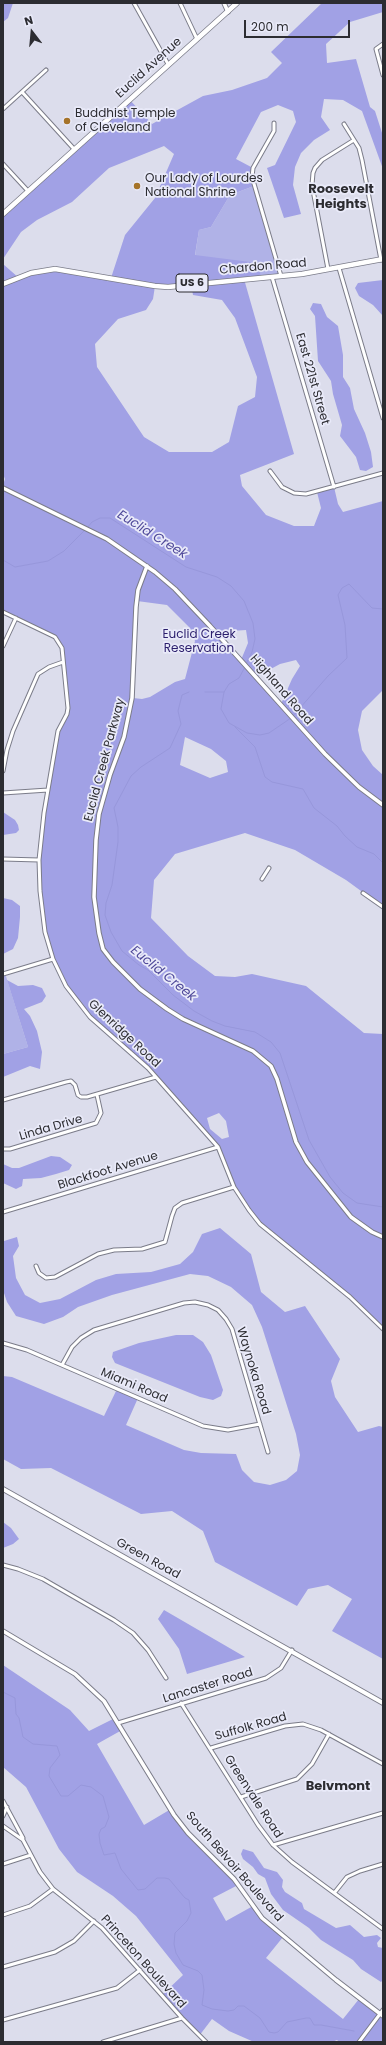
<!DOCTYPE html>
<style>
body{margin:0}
#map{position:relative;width:386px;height:2045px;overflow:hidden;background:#dcddec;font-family:Poppins,sans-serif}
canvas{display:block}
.frame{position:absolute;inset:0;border:4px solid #2c2c31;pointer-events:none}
.north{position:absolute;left:12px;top:12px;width:40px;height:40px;-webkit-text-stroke:3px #e9eaf9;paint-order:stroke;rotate:344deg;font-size:11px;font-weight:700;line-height:16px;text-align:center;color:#2c2c31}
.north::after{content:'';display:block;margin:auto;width:14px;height:18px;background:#2c2c31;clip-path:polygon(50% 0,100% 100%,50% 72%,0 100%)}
.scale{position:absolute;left:244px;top:20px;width:106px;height:18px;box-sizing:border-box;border:2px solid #2c2c31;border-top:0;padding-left:5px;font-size:12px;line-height:14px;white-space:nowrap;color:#2c2c31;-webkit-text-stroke:3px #e9eaf9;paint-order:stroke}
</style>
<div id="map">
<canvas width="386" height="2045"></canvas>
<div class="frame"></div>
<div class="north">N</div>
<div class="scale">200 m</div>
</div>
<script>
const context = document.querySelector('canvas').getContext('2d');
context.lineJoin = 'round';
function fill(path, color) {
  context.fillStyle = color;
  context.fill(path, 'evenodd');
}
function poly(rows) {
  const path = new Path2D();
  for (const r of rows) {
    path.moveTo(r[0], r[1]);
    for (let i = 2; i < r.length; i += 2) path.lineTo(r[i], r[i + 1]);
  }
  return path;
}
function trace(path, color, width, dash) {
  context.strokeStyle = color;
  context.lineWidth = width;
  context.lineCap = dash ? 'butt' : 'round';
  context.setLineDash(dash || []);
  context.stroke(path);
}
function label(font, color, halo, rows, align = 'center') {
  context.font = font + ' Poppins,sans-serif';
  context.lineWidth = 3.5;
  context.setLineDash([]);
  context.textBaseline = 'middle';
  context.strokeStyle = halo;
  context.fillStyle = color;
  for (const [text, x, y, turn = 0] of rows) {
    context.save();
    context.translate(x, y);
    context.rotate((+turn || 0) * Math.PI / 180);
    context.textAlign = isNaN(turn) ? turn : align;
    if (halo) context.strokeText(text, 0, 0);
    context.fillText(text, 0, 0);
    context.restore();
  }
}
fill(poly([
 [254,186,281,276,261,278,195,256,199,230,211,227,230,195],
 [5,973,28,1047,3,1054,3,974]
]), '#b0b2e7');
fill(poly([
 [3,3,13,3,8,18,3,22],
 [322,3,383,3,383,12,350,22,326,44,327,63,356,59,370,107,375,111,383,136,383,169,362,111,343,100,324,99,321,117,330,130,314,140,301,153,295,167,293,185,301,214,284,218,267,168,275,165,296,122,293,111,278,105,261,112,236,159,253,168,254,186,230,195,211,227,199,230,195,255,258,263,261,278,244,279,294,454,240,475,242,486,266,515,294,526,314,526,321,508,317,492,334,487,338,504,343,512,383,501,383,690,362,711,358,730,362,750,373,766,383,775,383,907,346,880,295,850,245,833,175,854,154,880,151,918,188,956,215,976,235,977,252,974,306,986,364,1033,383,1034,383,1329,375,1319,260,1224,241,1199,218,1147,148,1068,100,1028,66,986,53,959,45,932,40,891,39,860,41,836,58,731,67,714,68,708,62,648,55,637,3,612,3,485,5,479,3,474,3,264,19,278,49,269,111,278,125,235,155,198,174,154,164,146,109,168,72,202,37,220,21,232,3,259,3,214,129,99,152,124,203,96,232,90,267,78,282,63,271,52],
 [191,284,193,295,222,300,235,318,257,377,255,397,238,406,229,442,212,452,169,452,144,437,97,367,95,344,118,319,146,310,153,299,155,286],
 [137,601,167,605,190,628,195,641,185,679,175,682,150,697,142,699,133,698],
 [246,630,248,643,241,660,216,632],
 [296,660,300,666,292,679,281,704,256,677,280,664],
 [185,737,211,749,226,761,228,772,210,778,180,765],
 [219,1113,226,1121,229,1137,222,1139,210,1129,207,1118],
 [383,280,383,316,373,305,359,296,355,288,358,283],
 [313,303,321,304,327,317,338,326,343,355,343,377,350,388,354,409,365,433,371,452,373,467,366,471,360,470,356,457,340,436,342,425,333,394,331,381,318,361,315,316,310,309],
 [3,812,15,820,18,825,19,830,16,833,3,835],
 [3,898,12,900,20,906,20,917,18,938,13,949,3,954],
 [7,980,18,986,33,985,42,988,46,996,42,1002,24,1009,30,1016,37,1031,42,1052,40,1069,30,1066,3,1077,3,1054,28,1047],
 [51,1156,60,1157,72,1165,69,1170,56,1174,41,1178,23,1179,22,1186,16,1189,3,1183,3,1164,12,1168,19,1168],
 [220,1228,251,1254,261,1292,285,1312,305,1306,340,1359,331,1381,335,1397,358,1432,379,1426,383,1427,383,1659,332,1631,352,1599,328,1585,308,1589,297,1606,215,1562,203,1531,172,1511,141,1514,51,1468,21,1469,3,1459,3,1376,12,1377,104,1416,117,1389,138,1398,126,1425,184,1450,201,1453,236,1454,242,1470,254,1482,270,1485,286,1480,297,1471,300,1455,296,1434,262,1327,252,1305,231,1287,208,1276,190,1274,112,1295,78,1307,63,1317,44,1324,16,1316,7,1302,3,1290,3,1239,4,1241,17,1237,19,1246,13,1256,16,1278,25,1295,40,1303,60,1299,96,1280,116,1274,151,1272,180,1264,193,1252,202,1234],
 [176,1335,193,1335,203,1342,211,1355,223,1390,221,1396,213,1400,200,1397,115,1363,112,1357,113,1352,139,1343],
 [3,1522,11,1528,19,1539,13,1544,3,1548],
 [164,1610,245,1657,187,1674,179,1649,158,1619],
 [3,1665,70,1710,89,1731,115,1718,122,1730,97,1744,144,1825,171,1809,188,1833,238,1885,213,1898,226,1921,253,1906,262,1918,283,1937,266,1958,343,2019,359,1999,383,2016,383,2042,339,2042,337,2040,332,2042,254,2042,229,2031,212,2019,199,2036,162,1995,183,1975,136,1916,113,1896,77,1872,59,1849,26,1787,3,1767],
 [243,1849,253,1852,264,1868,277,1872,283,1880,282,1887,285,1892,302,1903,304,1909,336,1928,350,1925,364,1937,377,1935,381,1938,377,1943,378,1947,383,1948,383,1980,381,1982,361,1969,353,1960,321,1940,309,1928,283,1910,271,1894,265,1878,258,1874,253,1867,243,1859,241,1854]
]), '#a1a1e5');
trace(poly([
 [87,528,92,522,100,518,110,518,186,567,217,577,231,586,244,601,253,623,255,639,252,652,246,664],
 [3,560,15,567,48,561,64,551,85,530],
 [245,667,239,678,229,684,224,692,221,709,229,723,247,733,260,735,269,733,291,718],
 [189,692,182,695,178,711,181,724,170,748,141,767,131,776,114,808,118,827,118,842,112,885,106,903,105,915,111,932,122,951,139,965,148,970,173,995,194,1011,212,1021,225,1026,255,1032,271,1042,280,1053,309,1140,330,1177,343,1193,357,1203,383,1207],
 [205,692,224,692],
 [293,716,328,676,347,658,345,625,338,595,342,588,349,584,372,608,383,609],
 [235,727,255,747,265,777,272,782,303,789,314,808,337,826,345,836,357,847,374,854,383,863],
 [3,1692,15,1698,16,1714,19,1718,23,1737,33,1744,57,1746,60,1755,50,1768,49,1776,61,1796,68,1796,81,1785,91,1787,103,1796,109,1817,105,1827,101,1829,99,1834,100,1843,104,1855,115,1853,121,1869,138,1890,145,1889,157,1878,165,1878,169,1879,185,1898,189,1900,191,1913,187,1921,175,1933,174,1944,176,1953,183,1965,198,1971,202,1975,204,1990,202,2005,212,2009,228,2011,234,2010,238,2006,244,2006,260,2018,269,2032,274,2033,278,2032,287,2022,306,2018,310,2018,314,2025,321,2025,354,2031]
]), '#9797db', 1);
const minor = poly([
 [134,3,168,64],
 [180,3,197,39],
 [383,44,376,49,383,75],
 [22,92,74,149],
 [3,109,46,70],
 [274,123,274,131,253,168,252,177,281,276],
 [344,124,359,148,362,160,381,260],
 [3,164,28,191],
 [339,268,383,418],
 [328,269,312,185,313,173,315,168,322,160,354,140],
 [272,277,334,487],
 [270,471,282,487,294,493,306,494,383,473],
 [3,612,55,637,62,648,68,708,67,714,58,731,44,813,39,860,40,891,45,932,53,959,66,986,90,1017,148,1068,218,1147,234,1187,249,1210,260,1224,350,1297,383,1329],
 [3,646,16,618],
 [3,771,7,750,13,731,38,674,49,667,63,662],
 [3,793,48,790],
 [3,859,39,860],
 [262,879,269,868],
 [363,893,383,907],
 [3,974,53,959],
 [3,1100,66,1082,71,1081,75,1085,78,1095,81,1097,87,1097,156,1077],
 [3,1149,10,1149,96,1123,101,1113,97,1095],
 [3,1212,218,1147],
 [36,1266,39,1273,46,1278,55,1277,98,1254,114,1250,142,1249,165,1242,172,1216,175,1208,182,1203,234,1187],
 [3,1343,27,1350,203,1426,228,1430,260,1424],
 [62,1365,72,1347,81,1338,94,1330,184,1303,195,1302,208,1305,218,1310,226,1319,232,1329,268,1452],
 [3,1565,18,1569,43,1579,114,1620,133,1633,148,1650,166,1678],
 [181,1703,258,1825,273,1845,292,1862,383,1929],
 [118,1723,266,1678,281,1668,292,1650],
 [211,1748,285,1726,303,1724,321,1730,383,1764],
 [241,1797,297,1779,312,1764,329,1734],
 [3,1801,23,1838],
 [3,1816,7,1807],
 [3,1826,23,1840,40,1872,53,1889,102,1928,182,2018,206,2042],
 [273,1845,383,1813],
 [3,1864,31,1855],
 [335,1892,347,1877,360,1871,383,1864],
 [3,1915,30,1906,53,1889],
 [3,1967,55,1952,74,1941,94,1921],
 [3,2020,117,1988,140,1970],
 [103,2042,182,2018],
 [359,2042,383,2010]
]);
const tertiary = poly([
 [224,3,228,12],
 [3,488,107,539,155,572,175,589,210,626,325,754,359,787,383,805],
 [147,566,138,590,136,607,132,698,124,737,110,775,99,814,96,840,94,897,99,933,103,949,113,962,140,989,167,1009,183,1019,253,1051,271,1066,277,1079,296,1142,307,1162,351,1217,372,1232,383,1237],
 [3,1631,75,1674,104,1701,174,1815,188,1833,234,1879,262,1918,336,1980,383,2016]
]);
const secondary = poly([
 [3,1489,383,1703]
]);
const primary = poly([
 [3,214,237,3],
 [3,284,31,273,55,269,155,286,168,287,302,274,383,259]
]);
trace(minor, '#7b7c89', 5);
trace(tertiary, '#7b7c89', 5.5);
trace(secondary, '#7b7c89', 6);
trace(primary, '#7b7c89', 6);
trace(minor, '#fff', 3);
trace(tertiary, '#fff', 3.5);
trace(secondary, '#fff', 4);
trace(primary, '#fff', 4.5);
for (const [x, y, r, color] of [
 [67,121,4,"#a57329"],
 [137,186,4,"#a57329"]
]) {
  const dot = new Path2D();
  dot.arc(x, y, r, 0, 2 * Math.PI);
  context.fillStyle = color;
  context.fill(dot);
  trace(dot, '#e9eaf9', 1.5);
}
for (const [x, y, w] of [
 [192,283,32]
]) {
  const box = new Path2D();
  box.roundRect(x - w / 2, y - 9, w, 18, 3);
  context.fillStyle = '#e9eaf9';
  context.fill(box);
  trace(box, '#2c2c31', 1);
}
label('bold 11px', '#2c2c31', null, [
 ["US 6",192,283]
]);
label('12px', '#2c2c31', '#e9eaf9', [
 ["Euclid Avenue",149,68,-42],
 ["Chardon Road",263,267,-5],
 ["East 221st Street",312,379,74],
 ["Highland Road",281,690,49],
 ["Euclid Creek Parkway",105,760,-75],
 ["Glenridge Road",124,1034,43],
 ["Linda Drive",51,1128,-16],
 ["Blackfoot Avenue",108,1171,-17],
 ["Waynoka Road",253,1371,73],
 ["Miami Road",134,1386,23],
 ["Green Road",148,1559,29],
 ["Lancaster Road",208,1686,-17],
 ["Suffolk Road",251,1727,-16],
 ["Greenvale Road",253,1797,57],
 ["South Belvoir Boulevard",234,1867,49],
 ["Princeton Boulevard",143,1962,48]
]);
label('12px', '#2c2c31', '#e9eaf9', [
 ["Buddhist Temple",75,114],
 ["of Cleveland",75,128],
 ["Our Lady of Lourdes",145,179],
 ["National Shrine",145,193]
], 'left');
label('12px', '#2b1e6c', '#e9eaf9', [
 ["Euclid Creek",199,635],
 ["Reservation",199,649]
]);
label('bold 13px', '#2c2c31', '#e9eaf9', [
 ["Roosevelt",341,190],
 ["Heights",341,205],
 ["Belvmont",338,1787]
]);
label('italic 13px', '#4f499a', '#e9eaf9', [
 ["Euclid Creek",152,535,32],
 ["Euclid Creek",163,974,39]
]);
</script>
